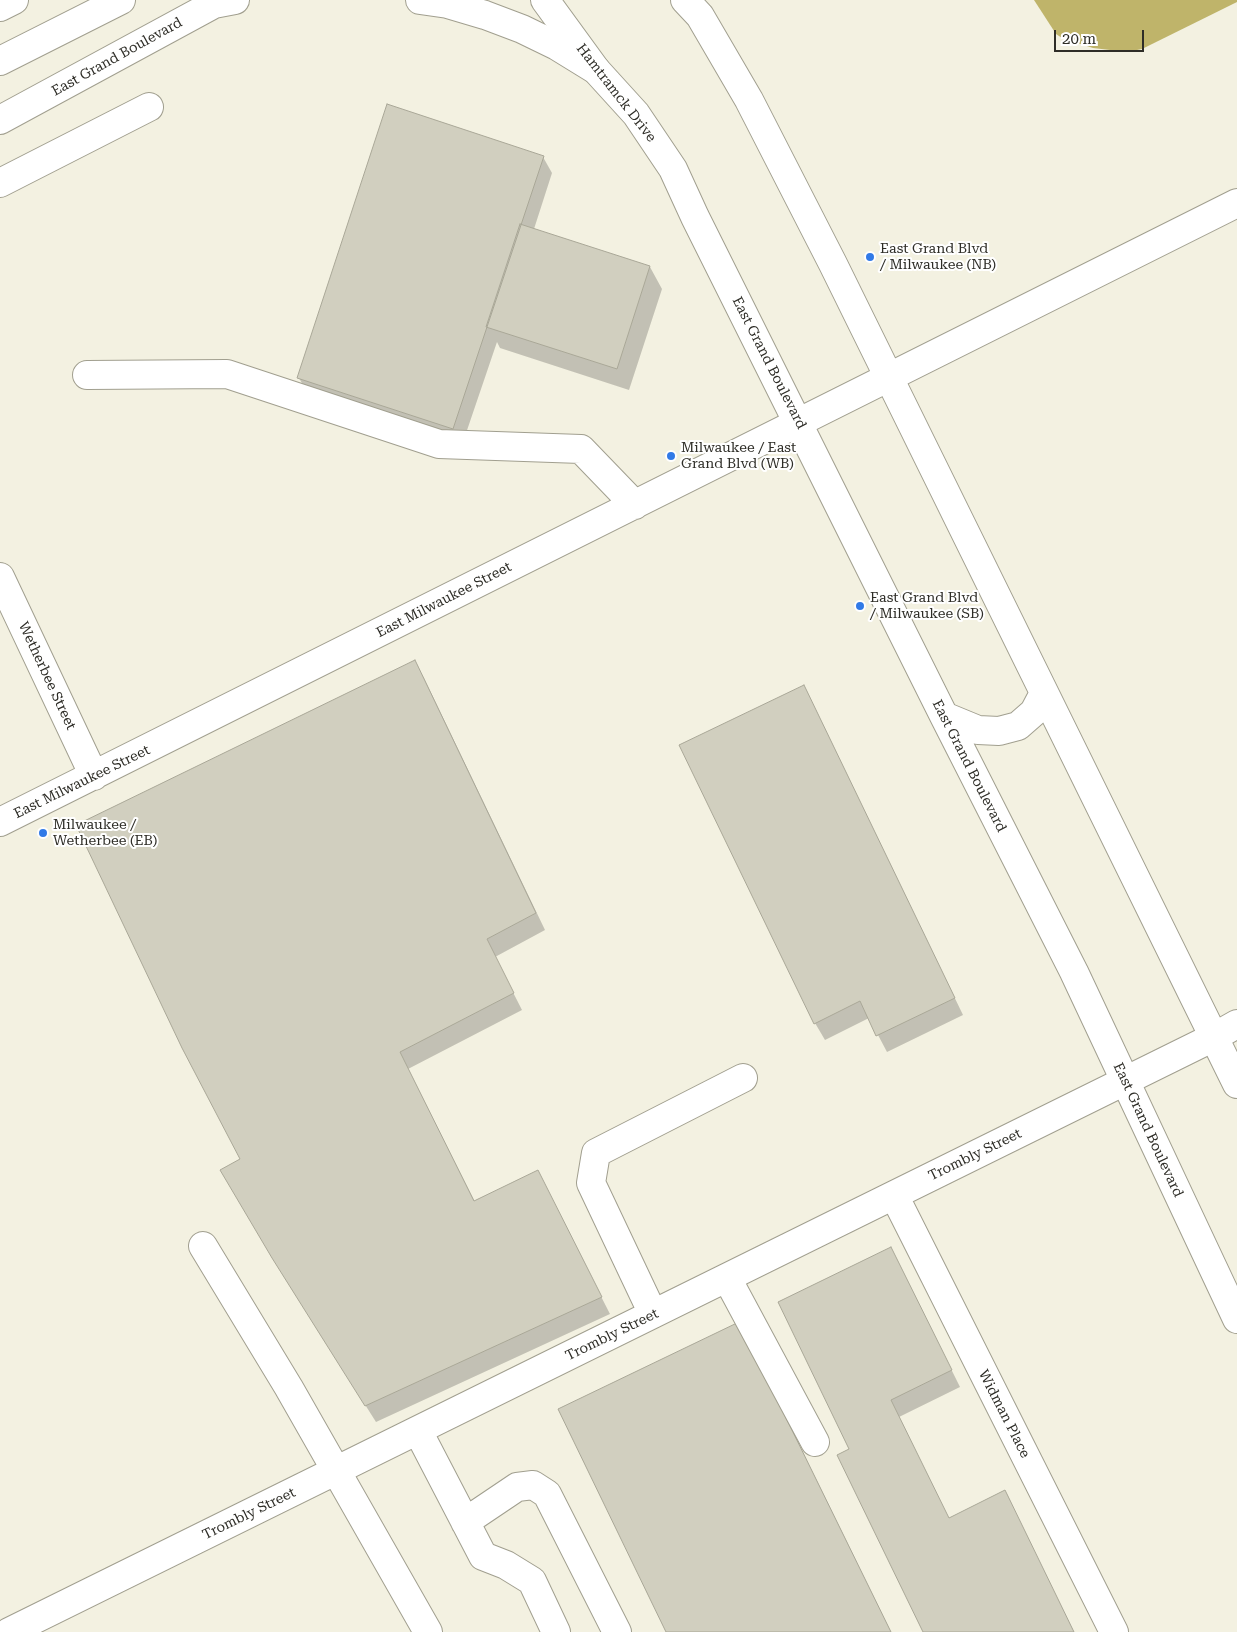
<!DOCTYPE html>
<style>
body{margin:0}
#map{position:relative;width:1237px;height:1632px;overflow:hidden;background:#f3f1e1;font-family:"Roboto Serif",serif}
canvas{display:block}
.scale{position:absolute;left:1054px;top:30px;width:90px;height:22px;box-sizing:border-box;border:2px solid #2e2d27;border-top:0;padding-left:6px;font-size:15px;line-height:18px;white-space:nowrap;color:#2e2d27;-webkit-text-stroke:4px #fff;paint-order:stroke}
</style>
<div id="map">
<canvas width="1237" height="1632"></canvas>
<div class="scale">20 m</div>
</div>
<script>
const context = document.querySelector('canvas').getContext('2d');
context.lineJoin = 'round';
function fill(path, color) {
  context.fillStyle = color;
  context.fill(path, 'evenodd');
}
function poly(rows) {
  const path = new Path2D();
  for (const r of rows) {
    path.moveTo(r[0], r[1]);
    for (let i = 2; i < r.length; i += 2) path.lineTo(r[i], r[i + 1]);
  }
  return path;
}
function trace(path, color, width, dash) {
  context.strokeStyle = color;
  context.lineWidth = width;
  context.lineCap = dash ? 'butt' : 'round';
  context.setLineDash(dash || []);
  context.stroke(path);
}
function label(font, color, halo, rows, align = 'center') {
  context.font = font + ' "Roboto Serif",serif';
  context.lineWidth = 4;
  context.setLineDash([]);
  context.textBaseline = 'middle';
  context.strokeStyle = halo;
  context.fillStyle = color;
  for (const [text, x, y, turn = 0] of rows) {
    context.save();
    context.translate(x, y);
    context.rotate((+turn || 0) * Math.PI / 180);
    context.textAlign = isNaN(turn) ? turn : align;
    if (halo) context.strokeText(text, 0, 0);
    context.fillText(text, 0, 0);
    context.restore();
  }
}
fill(poly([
 [1034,0,1237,0,1237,2,1142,49,1127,52,1093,48,1062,38,1056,34]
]), '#bfb46a');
fill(poly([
 [543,157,552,173,534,229,650,267,662,289,629,390,500,348,497,342,462,445,308,394,299,378],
 [414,661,424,678,545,930,495,957,522,1010,408,1069,475,1202,537,1171,610,1314,376,1422,283,1275,241,1160],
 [813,704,963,1015,887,1052,869,1018,825,1040,815,1023],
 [891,1248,960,1387,899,1417,949,1519,1004,1492,1074,1632,925,1632,851,1449],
 [748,1340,891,1632,668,1632]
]), '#0003');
const building = poly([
 [387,104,544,156,453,429,297,378,387,104],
 [520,224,650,266,617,369,486,327,520,224],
 [415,660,536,913,487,939,514,993,400,1052,474,1201,538,1170,602,1297,365,1406,272,1258,220,1170,240,1159,182,1048,76,825,415,660],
 [804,685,955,998,876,1036,860,1001,814,1024,679,745,804,685],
 [891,1247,952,1370,891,1400,949,1518,1005,1490,1074,1632,923,1632,837,1455,849,1449,778,1302,891,1247],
 [739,1322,891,1632,666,1632,558,1409,739,1322]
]);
fill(building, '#d1cfbf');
trace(building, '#a9a797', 1);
const minor = poly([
 [545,0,596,70],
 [0,7,14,0],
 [0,183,149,107],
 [87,375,227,374,439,444,581,449,635,505],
 [0,577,94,776],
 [0,822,1237,203],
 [894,1195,1114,1632],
 [203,1246,289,1388,428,1632],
 [727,1278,815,1442],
 [653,1314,591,1183,596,1153,743,1078],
 [418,1431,483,1556,506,1565,532,1581,556,1632],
 [465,1522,517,1487,533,1485,547,1494,617,1632],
 [9,1632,1214,1037,1237,1024]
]);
const major = poly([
 [420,0,448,4,485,15,522,29,557,46,596,70,636,114,673,169,695,217,944,716,1074,972,1237,1319],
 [685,0,700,16,749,100,833,264,1237,1084],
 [0,61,121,0],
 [0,120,214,4,235,0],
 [944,716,978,730,999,731,1018,726,1034,712,1044,693]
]);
trace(minor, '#a19f8f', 30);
trace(major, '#a19f8f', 30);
trace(minor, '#fff', 28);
trace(major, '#fff', 28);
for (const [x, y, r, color] of [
 [870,257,5,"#317ae7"],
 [671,456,5,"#317ae7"],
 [860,606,5,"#317ae7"],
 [43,833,5,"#317ae7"]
]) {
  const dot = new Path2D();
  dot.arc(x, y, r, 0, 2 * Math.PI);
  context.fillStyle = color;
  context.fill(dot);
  trace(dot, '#fff', 2);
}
label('14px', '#2e2d27', '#fff', [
 ["East Grand Boulevard",117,57,-29],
 ["Hamtramck Drive",616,93,52],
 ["East Grand Boulevard",769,363,63],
 ["East Milwaukee Street",444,600,-27],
 ["Wetherbee Street",47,676,65],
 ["East Grand Boulevard",969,766,63],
 ["East Milwaukee Street",82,782,-26],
 ["East Grand Boulevard",1148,1130,65],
 ["Trombly Street",975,1155,-26],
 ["Trombly Street",612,1335,-26],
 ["Widman Place",1004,1414,63],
 ["Trombly Street",249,1514,-26]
]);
label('14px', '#2e2d27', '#fff', [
 ["East Grand Blvd",880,249],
 ["/ Milwaukee (NB)",880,265],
 ["Milwaukee / East",681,448],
 ["Grand Blvd (WB)",681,464],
 ["East Grand Blvd",870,598],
 ["/ Milwaukee (SB)",870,614],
 ["Milwaukee /",53,825],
 ["Wetherbee (EB)",53,841]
], 'left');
</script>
